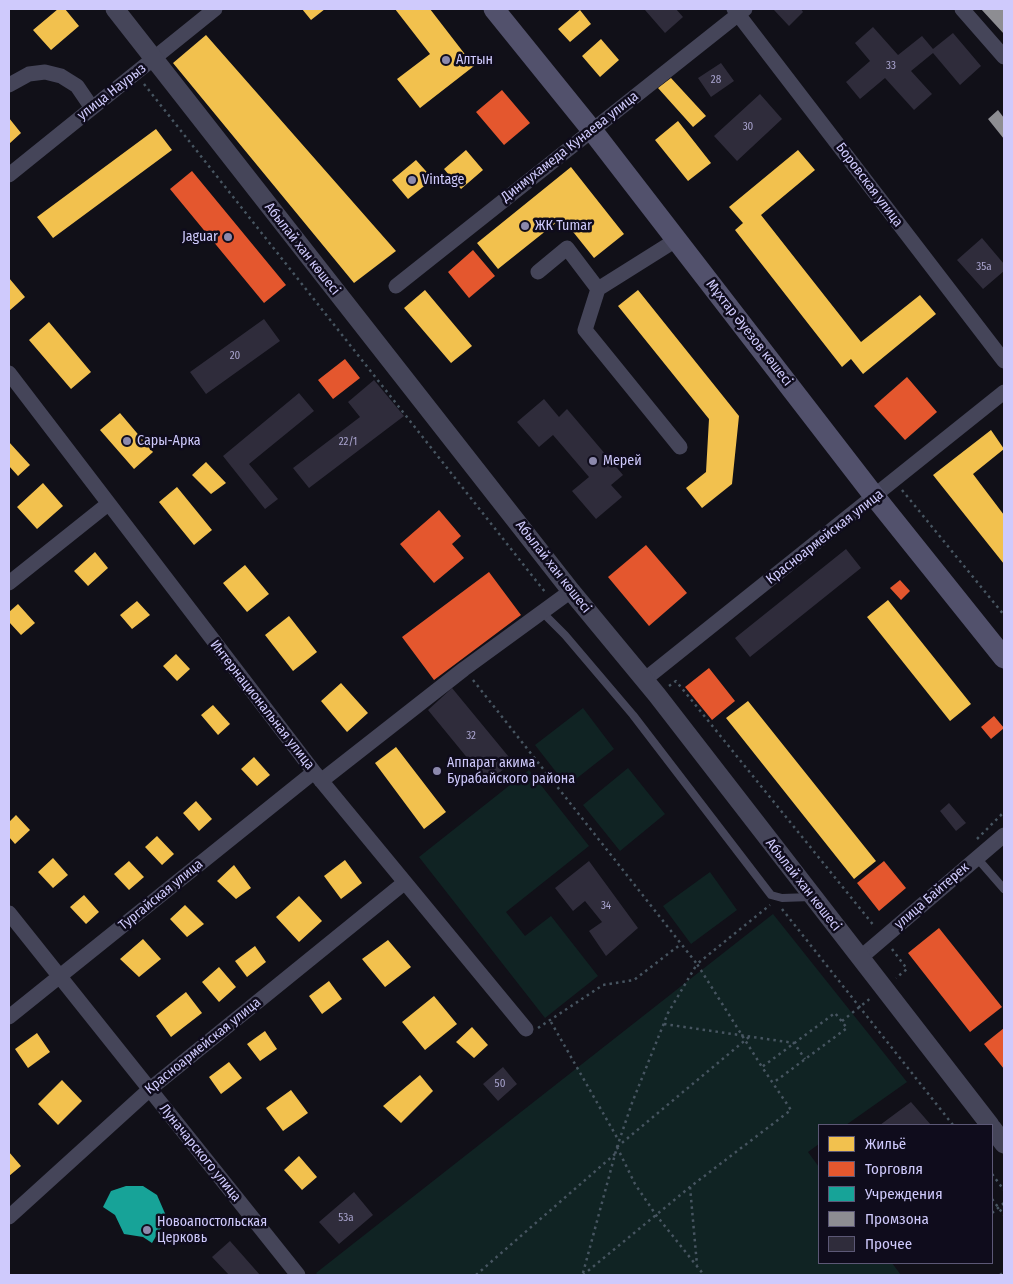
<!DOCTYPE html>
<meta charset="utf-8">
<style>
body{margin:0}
#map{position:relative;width:1013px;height:1284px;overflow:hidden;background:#111018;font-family:"Fira Sans Condensed",sans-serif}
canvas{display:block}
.frame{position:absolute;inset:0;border:10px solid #cfcafc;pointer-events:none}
.legend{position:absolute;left:818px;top:1124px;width:175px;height:140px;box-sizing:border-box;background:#0f0c1c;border:1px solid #5c5876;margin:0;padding:6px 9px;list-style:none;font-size:15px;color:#cfcafc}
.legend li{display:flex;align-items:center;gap:10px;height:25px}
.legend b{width:25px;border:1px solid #5c5876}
</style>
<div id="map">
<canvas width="1013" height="1284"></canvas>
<div class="frame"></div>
<ul class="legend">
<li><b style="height:14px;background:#f2c14e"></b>Жильё</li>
<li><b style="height:14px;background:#e4572e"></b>Торговля</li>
<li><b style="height:14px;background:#17a398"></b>Учреждения</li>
<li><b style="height:14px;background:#8d8d92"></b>Промзона</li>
<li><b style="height:14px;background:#2f2c3b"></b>Прочее</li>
</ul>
</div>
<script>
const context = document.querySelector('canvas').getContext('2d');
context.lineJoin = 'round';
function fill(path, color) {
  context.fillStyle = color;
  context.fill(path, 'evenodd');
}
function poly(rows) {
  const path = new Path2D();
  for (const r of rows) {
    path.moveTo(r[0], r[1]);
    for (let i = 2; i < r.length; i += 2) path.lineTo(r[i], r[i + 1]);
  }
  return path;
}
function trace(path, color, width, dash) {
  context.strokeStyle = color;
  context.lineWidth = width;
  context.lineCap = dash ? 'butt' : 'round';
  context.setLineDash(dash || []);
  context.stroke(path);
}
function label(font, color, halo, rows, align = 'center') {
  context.font = font + ' "Fira Sans Condensed",sans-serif';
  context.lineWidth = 5;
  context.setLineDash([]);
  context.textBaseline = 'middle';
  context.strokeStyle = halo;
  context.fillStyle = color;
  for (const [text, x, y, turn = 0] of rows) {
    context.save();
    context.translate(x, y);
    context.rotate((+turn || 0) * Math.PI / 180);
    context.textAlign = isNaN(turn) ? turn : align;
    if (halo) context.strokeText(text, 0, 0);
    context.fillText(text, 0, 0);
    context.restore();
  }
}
fill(poly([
 [583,708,614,749,567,786,535,745],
 [628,768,665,814,620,851,583,805],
 [529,770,589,846,506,912,525,936,551,916,598,976,545,1018,419,857],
 [710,872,737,910,691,944,663,906],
 [773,914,907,1082,846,1125,819,1125,819,1144,808,1152,819,1167,819,1263,892,1263,901,1275,318,1275,316,1273]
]), '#102323');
fill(poly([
 [58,9,65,9,79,26,51,50,33,30],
 [302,9,325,9,311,20],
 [395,9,430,9,474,66,420,108,397,79,430,54],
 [580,10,591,24,570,42,558,29],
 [206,35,396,251,354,283,173,63],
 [601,39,619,60,600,77,582,56],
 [671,78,706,116,693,127,658,88],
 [9,118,21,133,9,144],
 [678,121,711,163,688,181,655,140],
 [156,129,172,150,53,238,37,217],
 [466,150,483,170,461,189,444,169],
 [798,150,815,170,761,215,861,342,920,295,936,314,863,374,851,359,842,367,735,230,743,223,729,207],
 [416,160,433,179,408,199,392,180],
 [571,167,624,234,594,258,562,218,498,269,477,243],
 [9,278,25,297,9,311],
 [425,290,472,346,451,363,404,308],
 [638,290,739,416,732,484,702,508,686,488,706,472,709,419,618,306],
 [49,322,91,372,71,389,29,340],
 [120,413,153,452,134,469,100,430],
 [991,430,1004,449,973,474,1004,515,1004,564,933,475],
 [9,442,30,465,18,476,9,466],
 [206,462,226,483,211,494,192,475],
 [43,483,63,506,37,529,17,507],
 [177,487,212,530,194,545,159,502],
 [95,552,108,568,88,586,74,571],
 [245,565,269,594,247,612,223,583],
 [888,600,971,704,950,721,867,617],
 [137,601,150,615,132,629,120,615],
 [18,604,35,623,21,635,9,622,9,612],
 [289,616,317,652,293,671,265,635],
 [176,654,190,669,177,681,163,666],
 [341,683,368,713,347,732,321,701],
 [748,701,876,861,854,879,726,718],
 [213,705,230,724,218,735,201,715],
 [396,747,446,812,424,829,375,763],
 [254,757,270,775,257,786,241,769],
 [196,801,212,819,199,831,183,813],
 [16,815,30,830,15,844,9,837,9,822],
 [157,836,174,854,162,865,145,847],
 [53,858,68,875,53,888,38,872],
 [345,860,362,883,341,899,324,876],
 [129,861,144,877,129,890,114,874],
 [234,865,251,888,236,899,217,881],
 [84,895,99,912,86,924,70,907],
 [299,896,322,921,299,942,276,917],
 [185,905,204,924,187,937,170,919],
 [143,939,161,959,139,977,120,959],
 [388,940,411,967,385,987,362,959],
 [255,946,266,962,247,977,235,961],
 [219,967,236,987,219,1002,202,982],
 [329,981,342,999,322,1014,309,996],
 [186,992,202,1013,171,1037,156,1016],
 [434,996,457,1024,425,1050,402,1022],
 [472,1027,488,1045,474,1058,456,1042],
 [265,1031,277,1049,260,1061,247,1044],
 [37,1033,50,1052,28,1068,15,1049],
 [229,1062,242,1078,221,1094,209,1077],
 [420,1075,433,1091,401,1123,383,1106],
 [62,1080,82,1101,58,1125,38,1104],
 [291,1090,308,1113,283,1131,266,1108],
 [9,1152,21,1166,9,1176],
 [299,1156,317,1177,302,1190,284,1170]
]), '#f2c14e');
fill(poly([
 [502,90,530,123,504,145,476,112],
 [192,171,286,285,264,303,170,189],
 [473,250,495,276,469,298,448,272],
 [345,359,360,378,333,399,318,380],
 [907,377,937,412,905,440,874,406],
 [439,510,461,536,452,544,464,558,434,583,400,544],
 [646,545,687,593,649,626,608,577],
 [489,572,521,615,434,680,402,637],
 [900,580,910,591,901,600,890,588],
 [709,668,735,701,712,720,685,687],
 [994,716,1004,728,991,739,981,727],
 [884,861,906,888,879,911,857,883],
 [939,928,1002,1007,970,1032,908,953],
 [1004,1028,1004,1069,984,1044]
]), '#e4572e');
fill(poly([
 [126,1186,143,1186,157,1195,167,1218,152,1243,143,1237,124,1234,115,1215,103,1207,111,1191]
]), '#17a398');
fill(poly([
 [981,9,1004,9,1004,34],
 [998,110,1004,118,1004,139,988,119]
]), '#8d8d92');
fill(poly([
 [646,9,676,9,683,17,665,33,645,10],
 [775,9,801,9,803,12,789,26,774,10],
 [873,27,898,55,922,36,933,49,953,33,981,66,960,85,933,53,911,71,932,94,914,110,885,78,860,99,846,82,870,61,855,43],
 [721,63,734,81,711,97,698,78],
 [760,94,782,119,737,161,714,136],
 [982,238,1004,264,1004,271,983,289,957,260],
 [264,319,280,341,206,394,190,372],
 [374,380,404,416,309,488,293,468,360,417,348,402],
 [299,393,314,411,249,464,278,499,265,509,223,456],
 [544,399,559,417,567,409,623,475,611,485,622,497,596,519,572,491,589,477,553,435,539,447,517,422],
 [846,549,861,568,750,657,735,638],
 [452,688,513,762,487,782,428,710],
 [949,803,966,823,956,831,940,811],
 [589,861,638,928,606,956,589,931,602,922,585,901,573,911,555,888],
 [503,1067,517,1084,498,1101,483,1084],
 [911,1102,931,1125,880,1125],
 [354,1192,373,1215,339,1244,319,1222],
 [230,1241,260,1275,229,1275,212,1257]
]), '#2f2c3b');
trace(poly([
 [144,84,545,592],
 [902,490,1004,615],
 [473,680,697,964,770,905],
 [669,686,676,681,875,927],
 [977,839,1004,812],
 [782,909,953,1125],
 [892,949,907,969,896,978],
 [842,1021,872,997],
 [551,1022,619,1141],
 [664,1024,794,1043,805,1059],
 [538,1028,603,985,634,980,681,944],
 [617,1147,749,1037],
 [617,1147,635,1184,656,1215,704,1275],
 [992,1174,1004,1190],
 [690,1187,697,1265],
 [992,1199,1004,1215],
 [992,1213,1004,1203],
 [583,1273,617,1147,632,1103,668,1013,697,964,762,1067],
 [476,1275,615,1154],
 [583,1275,690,1187,791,1110,762,1067,835,1013,847,1028,773,1083],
 [1000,1275,1004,1272]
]), '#475561', 2.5, [2.5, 4]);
trace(poly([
 [542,612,565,635,633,715,771,895,782,898,811,897],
 [977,858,1004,889]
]), '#454559', 8);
trace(poly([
 [734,9,1004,361],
 [962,9,1004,57],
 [9,85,29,74,45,72,61,76,77,86,92,108],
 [9,175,215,9],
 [538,272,567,248,598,289,676,240],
 [396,286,745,9],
 [598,289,585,330,680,447],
 [9,373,314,772,526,1029],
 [9,583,108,504],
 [644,680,1004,392],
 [321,781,464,669,571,591],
 [9,913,298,1275],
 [860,958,1004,835],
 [9,1017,314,772],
 [9,1217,150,1089,404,883]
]), '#454559', 15);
trace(poly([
 [115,9,571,591,657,695,990,1125],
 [992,1128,1004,1144]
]), '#454559', 19);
trace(poly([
 [494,9,591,129,875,497,1004,658]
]), '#52516c', 21);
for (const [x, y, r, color] of [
 [446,60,5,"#8c89ac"],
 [412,180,5,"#8c89ac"],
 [525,226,5,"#8c89ac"],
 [228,237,5,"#8c89ac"],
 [127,441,5,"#8c89ac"],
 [593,461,5,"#8c89ac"],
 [437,771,5,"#8c89ac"],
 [147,1230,5,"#8c89ac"]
]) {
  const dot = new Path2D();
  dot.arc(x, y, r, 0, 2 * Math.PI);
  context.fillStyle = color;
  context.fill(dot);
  trace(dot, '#0f0c1c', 2);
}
label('11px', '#a7a2cc', null, [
 ["33",891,66],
 ["28",716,80],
 ["30",748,127],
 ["35а",984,267],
 ["20",235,356],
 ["22/1",348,442],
 ["32",471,736],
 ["34",606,906],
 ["50",500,1084],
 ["53а",346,1218]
]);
label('14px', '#cfcafc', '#0f0c1c', [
 ["Алтын",456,60],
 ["Vintage",422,180],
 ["ЖК Tumar",535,226],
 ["Jaguar",218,237,"right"],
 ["Сары-Арка",137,441],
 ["Мерей",603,461],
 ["Аппарат акима",447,763],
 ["Бурабайского района",447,779],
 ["Новоапостольская",157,1222],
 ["Церковь",157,1238]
], 'left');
label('14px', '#cfcafc', '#0f0c1c', [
 ["улица Наурыз",112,92,-38],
 ["Динмухамеда Кунаева улица",570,147,-38],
 ["Боровская улица",869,185,53],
 ["Абылай хан көшесі",302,249,52],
 ["Мұхтар Әуезов көшесі",749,333,52],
 ["Красноармейская улица",825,537,-38],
 ["Абылай хан көшесі",553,567,52],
 ["Интернациональная улица",262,705,52],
 ["Абылай хан көшесі",803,885,52],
 ["Тургайская улица",161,895,-39],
 ["улица Байтерек",932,896,-41],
 ["Красноармейская улица",203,1046,-39],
 ["Луначарского улица",200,1153,51]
]);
</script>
